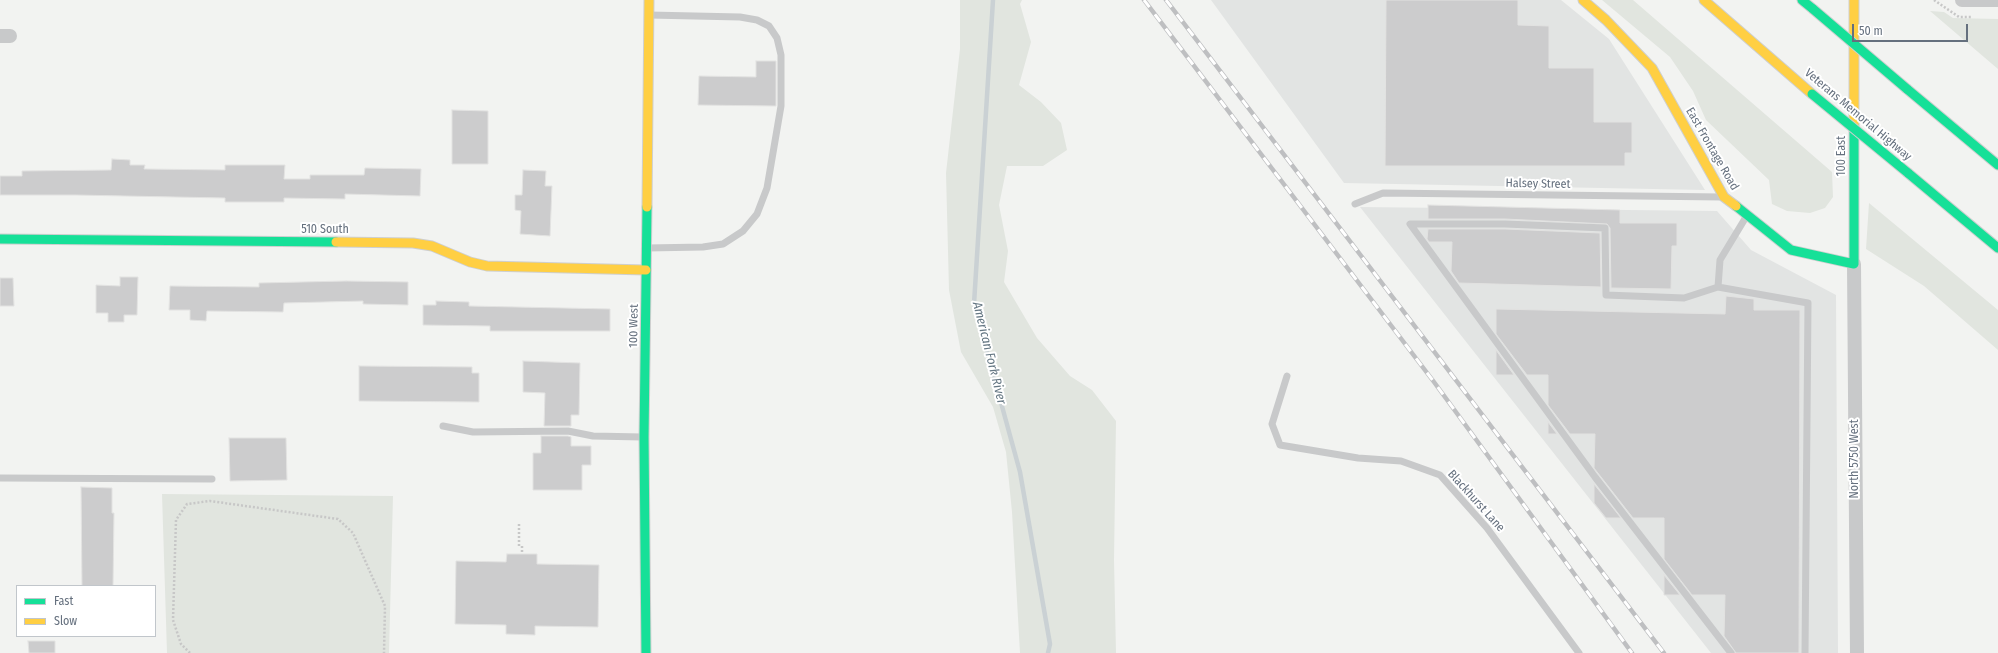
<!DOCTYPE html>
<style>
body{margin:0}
#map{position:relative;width:1998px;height:653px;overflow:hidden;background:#f2f3f1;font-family:"Fira Sans Condensed",sans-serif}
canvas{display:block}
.legend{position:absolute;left:16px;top:585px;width:140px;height:52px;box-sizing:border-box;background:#fff;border:1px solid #c1c6cb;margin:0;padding:5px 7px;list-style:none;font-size:12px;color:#65707e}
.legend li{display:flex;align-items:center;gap:8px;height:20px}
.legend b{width:20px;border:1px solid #c1c6cb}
.scale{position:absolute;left:1852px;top:24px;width:116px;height:18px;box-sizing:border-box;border:2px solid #65707e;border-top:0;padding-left:5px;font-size:12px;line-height:14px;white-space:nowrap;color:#65707e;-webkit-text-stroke:3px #fff;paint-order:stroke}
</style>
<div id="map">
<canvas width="1998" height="653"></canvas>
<ul class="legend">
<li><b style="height:5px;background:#16e098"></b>Fast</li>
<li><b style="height:5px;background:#ffcf43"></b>Slow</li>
</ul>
<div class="scale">50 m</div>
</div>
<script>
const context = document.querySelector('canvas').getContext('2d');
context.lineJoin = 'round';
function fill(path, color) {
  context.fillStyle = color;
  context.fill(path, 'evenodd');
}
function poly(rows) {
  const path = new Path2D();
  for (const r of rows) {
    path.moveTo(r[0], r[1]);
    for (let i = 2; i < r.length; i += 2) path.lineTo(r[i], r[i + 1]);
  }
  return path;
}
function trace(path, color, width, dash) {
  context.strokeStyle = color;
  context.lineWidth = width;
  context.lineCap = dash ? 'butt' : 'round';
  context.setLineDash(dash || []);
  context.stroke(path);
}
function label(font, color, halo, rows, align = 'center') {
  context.font = font + ' "Fira Sans Condensed",sans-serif';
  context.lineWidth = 4;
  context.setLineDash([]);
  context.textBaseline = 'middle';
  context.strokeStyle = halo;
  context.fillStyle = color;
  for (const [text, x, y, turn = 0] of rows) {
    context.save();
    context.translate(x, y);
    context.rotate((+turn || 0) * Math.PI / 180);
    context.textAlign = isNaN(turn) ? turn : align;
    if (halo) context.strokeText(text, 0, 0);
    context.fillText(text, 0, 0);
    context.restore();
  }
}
fill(poly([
 [1211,0,1561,0,1609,39,1705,190,1344,183],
 [1360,207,1717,211,1751,250,1836,295,1838,653,1711,653]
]), '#e2e4e3');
fill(poly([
 [960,0,1022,0,1020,4,1031,42,1019,85,1041,102,1061,123,1067,150,1043,166,1007,166,999,205,1008,251,1004,282,1037,338,1070,376,1092,390,1116,421,1114,560,1116,653,1020,653,1012,512,1006,452,993,407,961,352,949,290,946,173,960,49],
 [1602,0,1633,0,1832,172,1833,197,1825,208,1810,213,1787,211,1772,204,1769,180,1706,120,1693,91,1670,57],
 [1930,11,1944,12,1953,18,1998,19,1998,69],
 [1869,203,1998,310,1998,350,1924,286,1866,249],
 [162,494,393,496,389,653,167,653]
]), '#e1e5df');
trace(poly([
 [993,0,974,304,1020,472,1050,644,1048,653]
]), '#cad1d4', 4.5);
const building = poly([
 [1386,0,1518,0,1518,25,1549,26,1549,68,1594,68,1594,122,1632,122,1632,153,1625,153,1625,166,1385,166,1386,0],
 [756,61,776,61,776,106,698,105,699,76,756,77,756,61],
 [452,110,488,111,488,164,452,164,452,110],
 [112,159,130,160,130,165,145,165,144,169,225,170,225,165,285,165,284,179,310,179,310,175,364,175,365,168,421,169,420,196,345,194,345,199,284,198,284,202,225,202,225,198,76,195,0,195,0,176,22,176,22,171,111,170,112,159],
 [523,170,546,171,545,186,552,186,550,236,520,234,521,211,515,210,515,195,522,195,523,170],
 [1428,205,1620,210,1620,223,1677,223,1677,246,1672,246,1671,289,1611,288,1610,228,1607,224,1505,219,1428,219,1428,205],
 [1428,229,1505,229,1600,233,1601,287,1459,283,1451,271,1452,242,1429,242,1427,239,1428,229],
 [120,277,138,277,137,315,124,315,124,322,108,322,108,313,96,313,96,285,120,286,120,277],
 [0,278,13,278,14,306,0,306,0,278],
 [346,281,408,282,408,305,363,304,363,301,284,303,283,312,207,311,206,321,190,320,190,310,169,310,170,286,259,287,259,283,346,281],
 [1726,296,1754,299,1754,310,1800,310,1799,653,1736,653,1724,636,1725,595,1692,595,1664,559,1664,518,1633,518,1594,468,1595,434,1570,434,1548,405,1548,375,1527,375,1496,334,1496,309,1725,314,1726,296],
 [436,301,469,302,469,306,610,309,610,331,490,331,490,326,423,325,423,305,436,305,436,301],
 [1496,350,1514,375,1496,375,1496,350],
 [523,361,580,363,579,415,571,415,571,426,544,426,545,393,523,392,523,361],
 [359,366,472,367,472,373,479,373,479,402,359,401,359,366],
 [1548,422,1557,434,1548,434,1548,422],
 [541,436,568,436,571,437,571,446,591,446,591,465,582,465,582,490,533,490,533,453,541,453,541,436],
 [229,438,286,438,287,480,230,481,229,438],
 [1594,484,1621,518,1606,518,1594,503,1594,484],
 [81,487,112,488,112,513,114,513,113,586,82,586,81,487],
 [507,554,537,554,537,564,599,565,598,627,535,626,535,635,506,634,506,625,455,624,456,561,506,562,507,554],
 [1664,575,1680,595,1664,595,1664,575],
 [28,641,55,641,55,653,29,653,28,641]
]);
fill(building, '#cccccd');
trace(building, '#e2e2e1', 1);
const fast = poly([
 [1802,0,1813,9],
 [1907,89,1998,165],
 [1908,173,1998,248],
 [1736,206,1791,250,1854,264,1854,126],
 [0,239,336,242],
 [646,653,644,437,647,207]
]);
const slow = poly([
 [1583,0,1606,20,1652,68,1724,197,1736,206],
 [1704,0,1812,94],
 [1854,0,1854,126],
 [647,207,649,0],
 [336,242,413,243,432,246,470,262,487,266,646,270]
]);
trace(fast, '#cecfcf', 11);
trace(slow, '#cecfcf', 11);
trace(poly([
 [1934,0,1959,17,1972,17],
 [519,546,519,523],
 [522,546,522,553],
 [190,653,181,644,173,620,176,520,187,504,210,501,338,519,353,533,385,606,384,653]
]), '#c7c7c7', 2.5, [2, 2]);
trace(poly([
 [1355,204,1383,193,1722,197],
 [647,248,703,247,723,244,743,231,757,214,767,188,781,106,781,55,777,38,769,26,757,20,740,17,649,15],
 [1718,287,1720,260,1746,217],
 [1287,376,1272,424,1280,445,1358,458,1401,461,1440,475,1487,528,1579,653],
 [443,426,473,432,568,431,593,436,642,437],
 [0,478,212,479],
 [1731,653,1595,477,1410,224,1505,224,1605,228,1606,295,1684,298,1718,287,1808,303,1805,653]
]), '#c8c9ca', 7);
trace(poly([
 [1962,0,1998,0],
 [0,36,10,36],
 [1854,264,1857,653]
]), '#c8c9ca', 14);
trace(fast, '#16e098', 9);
trace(slow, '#ffcf43', 9);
const rail = poly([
 [1144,0,1434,382,1632,653],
 [1166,0,1664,653]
]);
trace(rail, '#bebfc1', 4.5);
trace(rail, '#fff', 3, [9]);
const fastBridge = poly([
 [1813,9,1907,89],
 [1812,94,1908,173]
]);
trace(fastBridge, '#cecfcf', 11, []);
trace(fastBridge, '#16e098', 9);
label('12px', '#65707e', '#fff', [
 ["Veterans Memorial Highway",1858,115,40],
 ["East Frontage Road",1712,149,60],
 ["100 East",1842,156,-90],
 ["Halsey Street",1538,184,1],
 ["510 South",325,230],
 ["100 West",634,326,-89],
 ["North 5750 West",1855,459,-90],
 ["Blackhurst Lane",1476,501,48]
]);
label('italic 13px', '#657783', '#fff', [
 ["American Fork River",989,353,76]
]);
</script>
